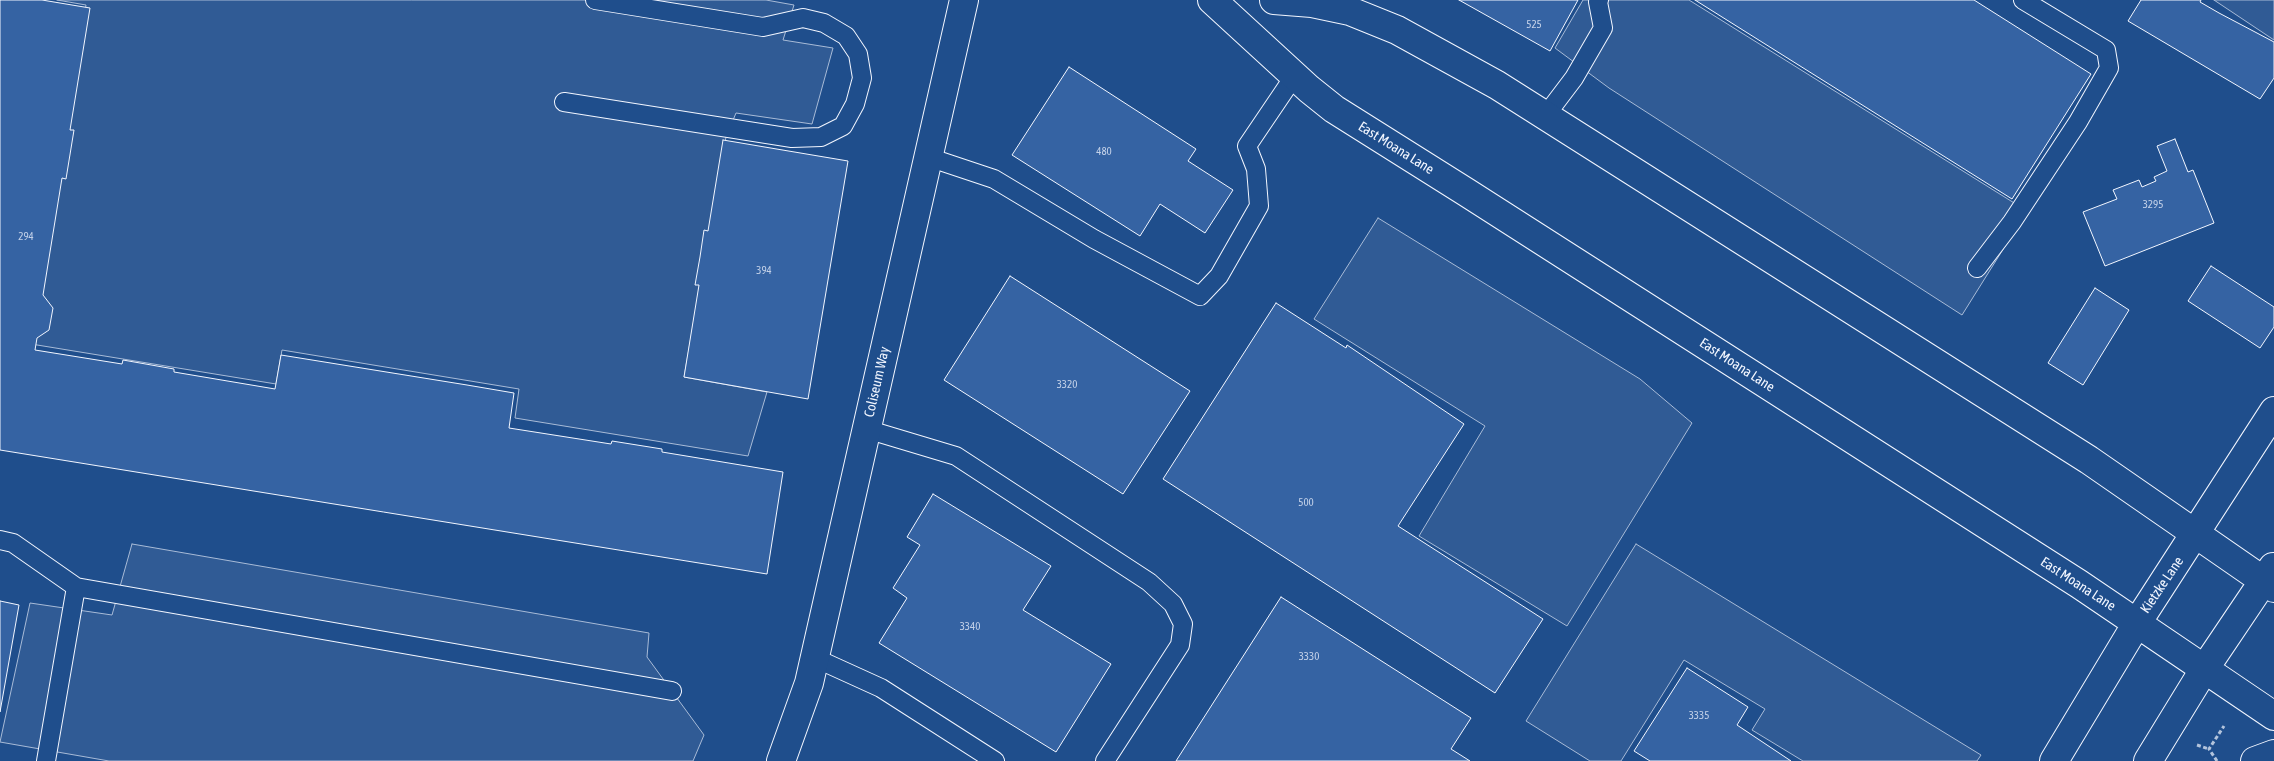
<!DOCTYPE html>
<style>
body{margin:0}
canvas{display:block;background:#1f4e8c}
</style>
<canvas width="2274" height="761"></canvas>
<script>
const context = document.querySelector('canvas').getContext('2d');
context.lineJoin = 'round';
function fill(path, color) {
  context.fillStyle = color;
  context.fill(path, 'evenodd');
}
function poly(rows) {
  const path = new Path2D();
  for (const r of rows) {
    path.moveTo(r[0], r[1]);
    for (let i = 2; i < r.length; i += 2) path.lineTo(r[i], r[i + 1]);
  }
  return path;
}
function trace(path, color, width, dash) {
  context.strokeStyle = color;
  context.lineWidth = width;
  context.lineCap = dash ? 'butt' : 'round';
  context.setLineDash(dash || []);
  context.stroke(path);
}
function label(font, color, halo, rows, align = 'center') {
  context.font = font + ' "Asap Condensed",sans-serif';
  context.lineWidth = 4;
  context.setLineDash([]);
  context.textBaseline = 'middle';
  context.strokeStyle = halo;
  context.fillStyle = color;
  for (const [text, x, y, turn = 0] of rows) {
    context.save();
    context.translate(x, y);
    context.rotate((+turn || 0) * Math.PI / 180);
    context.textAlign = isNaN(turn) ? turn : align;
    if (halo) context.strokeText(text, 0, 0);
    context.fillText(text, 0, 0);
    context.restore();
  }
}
const parking = poly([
 [57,0,766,0,794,5,783,40,833,48,812,124,736,113,726,137,684,377,767,392,748,456,515,418,519,389,282,350,276,384,31,344,86,5,57,0],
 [1583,0,1689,0,2027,211,1962,315,1609,88,1555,48,1583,0],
 [2214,0,2274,0,2274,40,2214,0],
 [1378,218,1640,379,1692,423,1567,626,1419,536,1485,426,1314,319,1378,218],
 [132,544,649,633,647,657,704,735,693,761,109,761,0,742,30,603,112,615,132,544],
 [1636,544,1981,755,1977,761,1803,761,1752,730,1765,709,1684,660,1621,761,1590,761,1526,721,1636,544]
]);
fill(parking, '#305b95');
trace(parking, '#a8bbd7', 1);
const building = poly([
 [0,0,42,0,90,8,70,130,74,130,66,179,62,178,43,295,53,308,49,330,37,338,35,350,122,364,123,360,174,369,174,372,275,389,281,355,467,385,514,393,509,428,611,444,612,441,662,449,662,452,783,472,767,574,0,450,0,0],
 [1459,0,1578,0,1550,51,1459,0],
 [1695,0,1974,0,2091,74,2012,199,1695,0],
 [2141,0,2201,0,2200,2,2219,13,2274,42,2274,78,2260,99,2128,21,2141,0],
 [1069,67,1196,149,1188,161,1233,190,1205,233,1160,204,1140,236,1012,155,1069,67],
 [2175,139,2188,172,2193,170,2214,223,2105,266,2083,212,2117,199,2113,190,2139,180,2142,187,2156,181,2154,177,2167,171,2157,146,2175,139],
 [723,140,848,161,808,399,684,377,699,285,695,285,700,257,704,230,708,231,723,140],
 [2211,266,2274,307,2274,327,2260,348,2188,301,2211,266],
 [1010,276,1190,391,1123,494,944,380,1010,276],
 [2095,288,2129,310,2083,385,2048,363,2095,288],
 [1276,303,1346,348,1347,345,1464,424,1398,526,1543,619,1495,693,1163,479,1276,303],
 [933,494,1051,566,1023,610,1111,664,1056,752,879,643,907,598,893,588,920,545,907,537,933,494],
 [1281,597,1471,718,1451,749,1470,761,1176,761,1281,597],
 [0,601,19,605,0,712,0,601],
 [1687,668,1748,707,1737,725,1791,761,1650,761,1634,751,1687,668]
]);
fill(building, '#3563a3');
trace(building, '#f2f6ff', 1);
const lane = poly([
 [564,102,792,138,821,137,843,126,855,104,862,78,858,54,846,36,824,23,803,18,763,27,595,0],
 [1546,115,1574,78,1603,28,1598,2,1599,0],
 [928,157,994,179,1094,239,1200,296,1219,276,1259,206,1256,169,1247,146,1295,75],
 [1977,268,2012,222,2078,122,2109,68,2106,50,2023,0],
 [866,429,956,456,1149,582,1173,604,1183,624,1180,645,1105,761],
 [0,540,13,543,76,587],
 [815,658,881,688,995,761],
 [46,761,76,587,672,691]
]);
const street = poly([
 [781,761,809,683,964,0]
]);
const secondary = poly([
 [1212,0,1309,89,1334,109,1466,192,2079,584,2274,716],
 [1274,0,1312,3,1350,11,1397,30,1497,85,2089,460,2274,588],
 [2054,761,2137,623,2274,411],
 [2148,761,2205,668,2273,567],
 [2255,761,2274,754]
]);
trace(lane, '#f2f6ff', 20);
trace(street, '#f2f6ff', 30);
trace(secondary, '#f2f6ff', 30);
trace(poly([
 [2197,745,2209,749],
 [2217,761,2209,749,2224,726]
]), '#b3c4dc', 3, [4, 2.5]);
trace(lane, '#1f4e8c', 18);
trace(street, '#1f4e8c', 28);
trace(secondary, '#1f4e8c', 28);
label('11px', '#c3d1e8', null, [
 ["525",1534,25],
 ["480",1104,152],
 ["3295",2153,205],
 ["294",26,237],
 ["394",764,271],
 ["3320",1067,385],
 ["500",1306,503],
 ["3340",970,627],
 ["3330",1309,657],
 ["3335",1699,716]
]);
label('14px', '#f2f6ff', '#1f4e8c', [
 ["East Moana Lane",1396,148,32],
 ["East Moana Lane",1737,365,33],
 ["Coliseum Way",877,382,-77],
 ["East Moana Lane",2078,584,33],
 ["Kietzke Lane",2162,585,-56]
]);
</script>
